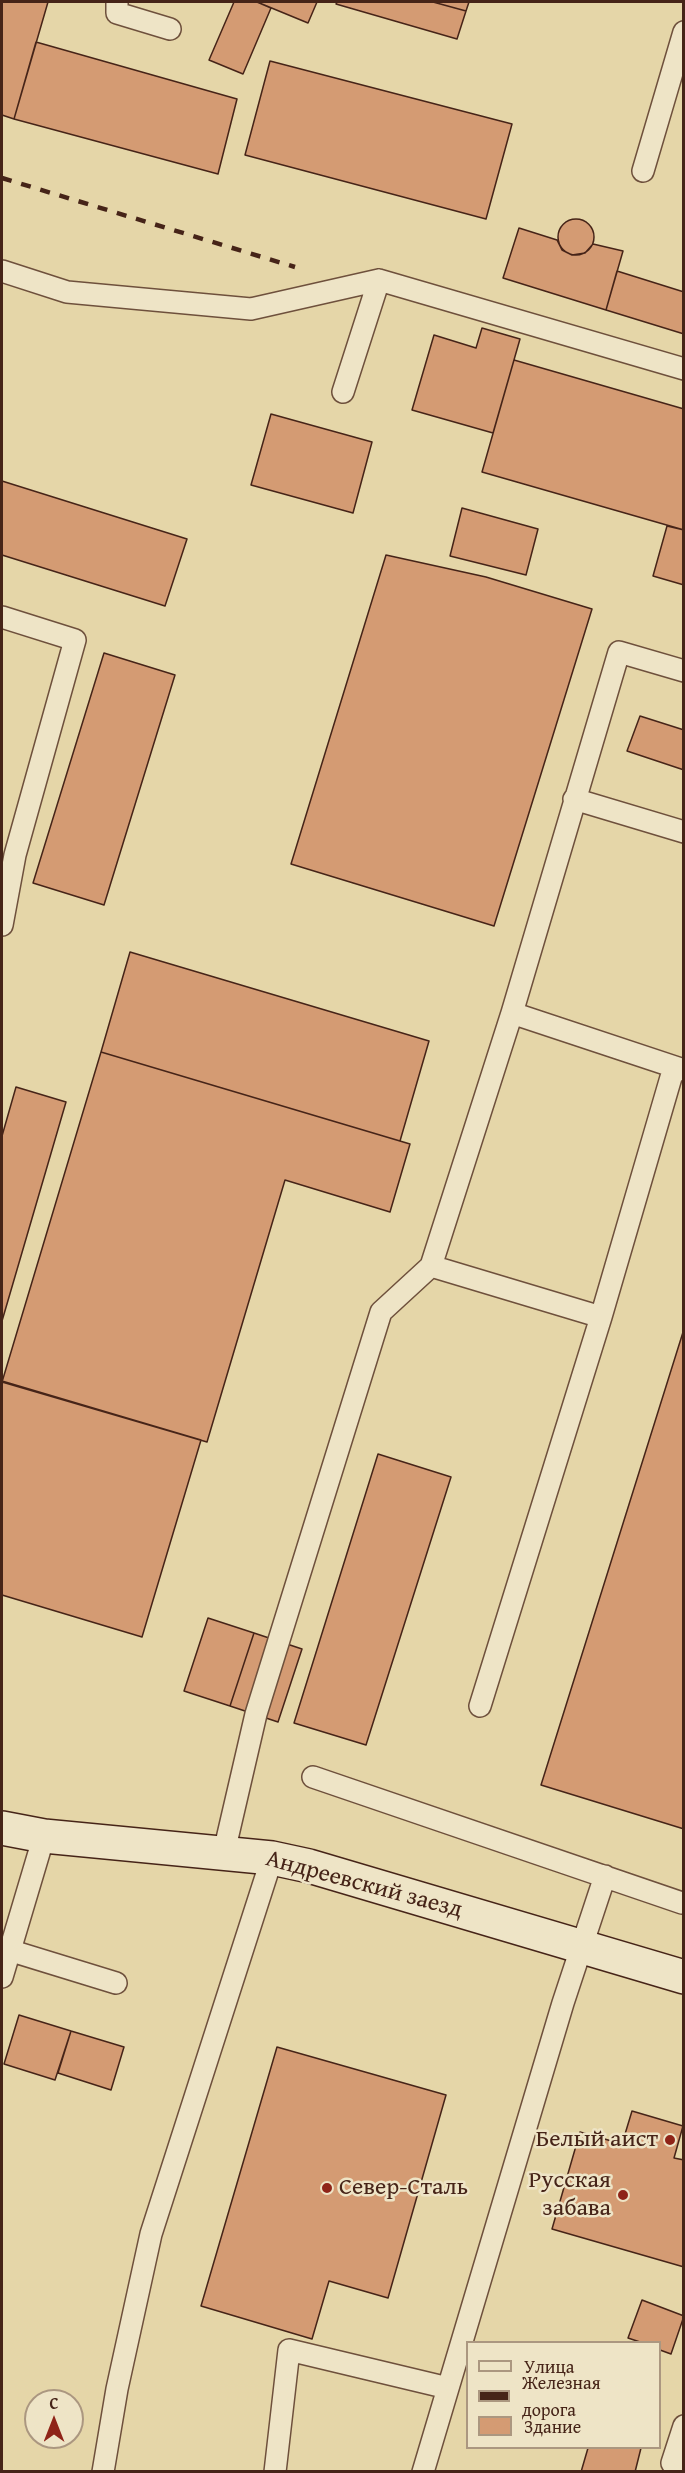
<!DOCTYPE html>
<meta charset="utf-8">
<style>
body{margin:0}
#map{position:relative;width:685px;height:2473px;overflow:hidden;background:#e5d6a8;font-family:"Gentium Book Plus",serif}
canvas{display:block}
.frame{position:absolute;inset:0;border:3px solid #462418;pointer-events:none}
.legend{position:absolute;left:466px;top:2341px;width:195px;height:108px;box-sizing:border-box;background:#eee4c6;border:2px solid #ab9780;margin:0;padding:8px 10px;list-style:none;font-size:18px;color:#462418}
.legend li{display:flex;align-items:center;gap:12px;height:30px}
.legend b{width:30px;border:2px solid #ab9780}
.north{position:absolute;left:24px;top:2389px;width:60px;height:60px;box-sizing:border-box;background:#eee4c6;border:2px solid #ab9780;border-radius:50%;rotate:0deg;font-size:16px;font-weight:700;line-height:24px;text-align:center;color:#462418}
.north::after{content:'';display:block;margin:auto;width:21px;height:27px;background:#8f2418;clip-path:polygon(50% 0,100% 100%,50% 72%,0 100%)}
</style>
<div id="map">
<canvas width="685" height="2473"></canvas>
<div class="frame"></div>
<ul class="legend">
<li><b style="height:8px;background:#eee4c6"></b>Улица</li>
<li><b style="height:8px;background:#462418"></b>Железная дорога</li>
<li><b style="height:16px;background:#d49b73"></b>Здание</li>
</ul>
<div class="north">С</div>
</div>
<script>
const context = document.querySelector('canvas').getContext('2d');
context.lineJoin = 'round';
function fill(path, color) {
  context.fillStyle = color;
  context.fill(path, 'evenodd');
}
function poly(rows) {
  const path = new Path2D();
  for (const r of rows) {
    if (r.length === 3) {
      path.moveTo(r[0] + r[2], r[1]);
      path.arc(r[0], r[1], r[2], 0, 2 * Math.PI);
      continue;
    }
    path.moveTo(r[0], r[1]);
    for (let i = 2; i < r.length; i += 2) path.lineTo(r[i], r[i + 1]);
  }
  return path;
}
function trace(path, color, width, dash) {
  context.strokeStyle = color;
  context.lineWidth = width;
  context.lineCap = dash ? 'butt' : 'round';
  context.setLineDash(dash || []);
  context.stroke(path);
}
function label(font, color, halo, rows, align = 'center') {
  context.font = font + ' "Gentium Book Plus",serif';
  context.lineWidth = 5;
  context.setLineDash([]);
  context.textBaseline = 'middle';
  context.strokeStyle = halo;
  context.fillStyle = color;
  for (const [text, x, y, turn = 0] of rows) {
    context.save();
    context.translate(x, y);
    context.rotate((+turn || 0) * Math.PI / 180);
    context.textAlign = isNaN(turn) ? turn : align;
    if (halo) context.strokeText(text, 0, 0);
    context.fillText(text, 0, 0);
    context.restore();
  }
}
const building = poly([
 [2,2,48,2,14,119,2,115,2,2],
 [234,2,257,2,271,8,243,74,209,60,234,2],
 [257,2,317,2,308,23,257,2],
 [337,2,433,2,466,11,457,39,336,4,337,2],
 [433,2,469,2,466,11,433,2],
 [36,42,237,99,218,174,14,119,36,42],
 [270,61,512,124,486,219,245,155,270,61],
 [576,237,18],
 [519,228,557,240,562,250,572,255,585,253,593,244,623,251,606,310,503,278,519,228],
 [617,271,684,292,684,334,606,310,617,271],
 [482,328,520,339,493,433,412,410,434,335,476,348,482,328],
 [514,360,684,409,684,530,482,472,514,360],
 [271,414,372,442,353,513,251,485,271,414],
 [2,481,187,539,165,606,2,555,2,481],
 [462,508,538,529,526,575,450,556,462,508],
 [667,526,684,530,684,585,653,576,667,526],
 [386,555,486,577,592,609,494,926,291,864,386,555],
 [104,653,175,675,104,905,33,883,104,653],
 [640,716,684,730,684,770,627,751,640,716],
 [130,952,429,1041,400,1141,101,1052,130,952],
 [101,1052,410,1144,390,1212,285,1180,207,1442,2,1382,101,1052],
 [16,1087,66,1102,2,1321,2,1136,16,1087],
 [684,1329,684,1829,541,1785,684,1329],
 [2,1381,201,1440,142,1637,2,1595,2,1381],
 [378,1454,451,1477,366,1745,294,1723,378,1454],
 [208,1618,254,1633,230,1706,184,1691,208,1618],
 [254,1633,302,1649,278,1722,230,1706,254,1633],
 [19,2015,71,2031,55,2080,4,2064,19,2015],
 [71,2031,124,2047,111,2090,58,2073,71,2031],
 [277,2047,446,2095,388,2298,329,2281,312,2339,201,2306,277,2047],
 [632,2111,683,2126,674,2158,684,2160,684,2267,552,2229,580,2132,622,2144,632,2111],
 [642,2300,684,2316,671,2354,660,2350,660,2342,640,2342,628,2338,642,2300],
 [588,2448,641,2448,635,2472,581,2472,588,2448]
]);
fill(building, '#d49b73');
trace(building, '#462418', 1.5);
const lane = poly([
 [117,2,117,13,170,29],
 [643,171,684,32],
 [2,271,67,292,251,309,379,280,684,369],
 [343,392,379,280],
 [2,617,75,640,15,855,2,925],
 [574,799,684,832],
 [512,1013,684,1070],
 [431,1266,601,1317],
 [480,1706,601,1317,674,1067],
 [313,1777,682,1903],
 [224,1852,256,1714,381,1312,431,1266,512,1013,619,652,684,671],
 [2,1948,116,1983],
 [2,1977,44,1836],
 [103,2472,117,2389,151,2234,272,1858],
 [275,2472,289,2350,448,2388],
 [423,2472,563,2003,605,1876],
 [678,2472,672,2463,684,2426]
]);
const secondary = poly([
 [2,1828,44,1836,272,1858,309,1866,684,1977]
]);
trace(lane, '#6e503c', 24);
trace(secondary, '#462418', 36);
trace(lane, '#eee4c6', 21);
trace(secondary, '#eee4c6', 33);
trace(poly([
 [2,178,295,267]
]), '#462418', 4.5, [10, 10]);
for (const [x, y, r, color] of [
 [670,2140,6,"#8f2418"],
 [327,2188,6,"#8f2418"],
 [623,2195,6,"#8f2418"]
]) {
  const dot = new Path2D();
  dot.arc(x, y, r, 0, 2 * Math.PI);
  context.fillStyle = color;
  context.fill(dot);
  trace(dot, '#eee4c6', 2);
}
label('24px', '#462418', '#eee4c6', [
 ["Андреевский заезд",364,1885,15]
]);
label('24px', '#462418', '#eee4c6', [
 ["Белый аист",658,2140],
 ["Русская",611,2181],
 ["забава",611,2209],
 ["Север-Сталь",339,2188,"left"]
], 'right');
</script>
